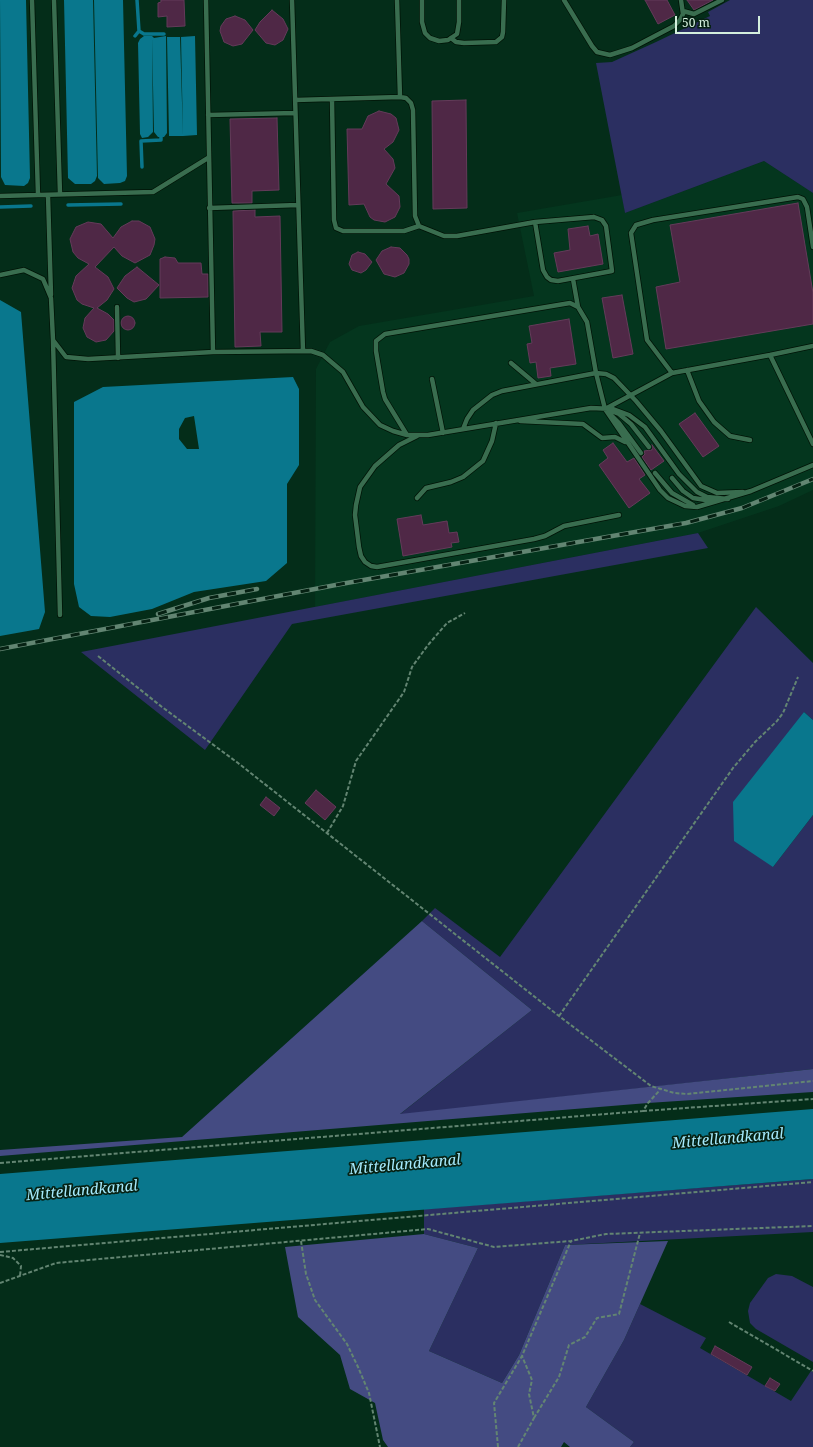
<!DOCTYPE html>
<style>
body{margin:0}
#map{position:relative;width:813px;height:1447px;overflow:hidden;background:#042d19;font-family:"Noto Serif",serif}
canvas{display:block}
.scale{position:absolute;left:675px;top:16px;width:85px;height:18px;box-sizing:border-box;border:2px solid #d4efdd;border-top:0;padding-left:5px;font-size:12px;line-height:14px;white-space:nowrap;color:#d4efdd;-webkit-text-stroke:3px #062113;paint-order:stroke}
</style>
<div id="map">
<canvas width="813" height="1447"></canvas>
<div class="scale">50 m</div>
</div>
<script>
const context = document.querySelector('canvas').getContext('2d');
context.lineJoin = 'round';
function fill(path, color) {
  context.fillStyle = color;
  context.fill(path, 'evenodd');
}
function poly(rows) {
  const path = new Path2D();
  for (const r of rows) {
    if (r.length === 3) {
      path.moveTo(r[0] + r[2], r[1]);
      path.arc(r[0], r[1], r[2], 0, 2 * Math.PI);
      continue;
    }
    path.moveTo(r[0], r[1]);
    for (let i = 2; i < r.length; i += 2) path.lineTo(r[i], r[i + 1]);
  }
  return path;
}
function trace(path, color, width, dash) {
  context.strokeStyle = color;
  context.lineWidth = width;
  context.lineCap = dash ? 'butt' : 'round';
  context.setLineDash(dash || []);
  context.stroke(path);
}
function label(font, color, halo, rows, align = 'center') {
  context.font = font + ' "Noto Serif",serif';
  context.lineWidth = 3.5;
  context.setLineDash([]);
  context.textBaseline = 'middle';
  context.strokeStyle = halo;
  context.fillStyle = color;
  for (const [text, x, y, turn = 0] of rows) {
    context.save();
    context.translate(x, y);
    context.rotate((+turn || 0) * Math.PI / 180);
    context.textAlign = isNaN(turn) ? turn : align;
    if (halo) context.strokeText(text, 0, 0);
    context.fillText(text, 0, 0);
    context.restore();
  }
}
fill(poly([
 [764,161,813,193,813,490,779,506,698,533,315,607,316,369,330,342,359,326,534,296,517,213,622,195,625,213]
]), '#04361e');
fill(poly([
 [730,0,813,0,813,193,764,161,625,213,596,63,612,62,656,42,710,16,708,12],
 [698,533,708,548,292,624,205,750,81,652],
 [756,607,813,663,813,720,804,712,773,867,813,815,813,1069,399,1115,532,1010,422,921,435,908,500,957],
 [813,1179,813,1232,565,1245,519,1355,502,1383,429,1351,478,1248,424,1234,424,1209],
 [776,1274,792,1276,813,1287,813,1362,756,1329,750,1323,748,1311,750,1303,768,1278],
 [640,1304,706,1338,700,1348,791,1401,811,1371,813,1372,813,1447,630,1447,634,1442,586,1407,624,1340]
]), '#2b2f61');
fill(poly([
 [422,921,532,1010,400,1114,813,1069,813,1092,648,1103,0,1156,0,1150,182,1137],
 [424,1234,478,1248,429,1351,502,1383,519,1355,565,1245,668,1241,624,1340,586,1407,634,1442,630,1447,570,1447,564,1442,561,1447,388,1447,383,1440,375,1403,350,1389,340,1355,298,1317,285,1247]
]), '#444b82');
fill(poly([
 [0,0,26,0,30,178,28,183,24,186,5,185,1,177],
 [64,0,93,0,97,176,95,181,91,184,75,184,68,178],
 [94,0,123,0,127,176,125,181,120,183,104,184,98,178],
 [144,36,152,36,154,38,166,36,167,133,164,137,158,137,154,132,152,38,153,132,148,137,142,138,140,134,138,43,140,39],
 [195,36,197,135,183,136,181,37],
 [167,37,180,37,183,136,169,136],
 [0,300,21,312,45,612,39,629,0,636],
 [293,377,299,389,299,465,287,484,287,563,266,581,194,592,152,609,110,617,91,616,79,607,74,584,74,402,103,387],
 [194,416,199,449,187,449,179,439,179,429,185,418],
 [804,712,813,720,813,815,773,867,734,841,733,802],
 [813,1109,813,1179,0,1243,0,1174]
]), '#09778d');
trace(poly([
 [137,0,139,31,144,34,164,34],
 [135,36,139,31],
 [142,167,141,141,161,140,161,137],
 [68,205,121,204],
 [0,207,31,206]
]), '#09778d', 3.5);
const building = poly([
 [161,0,184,0,185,26,167,27,167,16,158,17,158,3,161,2,161,0],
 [645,0,667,0,675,15,658,24,645,0],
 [687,0,713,0,694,10,687,0],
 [272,10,283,19,288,29,283,40,275,45,266,43,255,30,260,22,272,10],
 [235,16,245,20,253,30,242,44,233,46,224,42,220,31,221,26,226,19,235,16],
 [466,100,467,208,433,209,432,101,466,100],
 [379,111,391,114,396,118,399,130,393,142,384,149,393,159,395,168,386,184,399,196,400,207,395,217,385,222,374,220,370,217,364,204,349,205,347,129,362,129,368,116,379,111],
 [277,118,279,190,252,191,252,203,232,203,230,119,277,118],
 [798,203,813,293,813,324,666,349,656,287,680,282,670,225,798,203],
 [255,210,255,217,280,216,282,332,260,332,261,346,235,347,233,211,255,210],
 [132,221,139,221,150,227,155,239,154,245,150,255,135,263,122,256,114,247,95,267,108,277,114,289,107,300,97,308,108,314,114,320,114,331,106,340,96,342,87,337,83,328,85,318,94,308,82,304,77,300,72,288,76,276,89,264,78,258,73,252,70,239,76,227,88,222,101,224,113,238,121,227,132,221],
 [588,226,590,236,598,234,603,264,558,272,554,253,570,250,568,229,588,226],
 [391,247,400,248,407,255,409,259,409,264,404,273,395,277,384,274,376,260,382,251,391,247],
 [358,252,365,254,372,262,366,270,361,273,352,270,349,264,352,255,358,252],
 [165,257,175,258,178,263,201,263,202,274,208,274,208,297,160,298,160,259,165,257],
 [137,267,159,285,146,299,134,302,127,298,117,288,125,276,137,267],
 [622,295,633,354,613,358,602,298,622,295],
 [128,323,7],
 [569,319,576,364,550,368,551,376,538,378,536,362,530,363,527,344,532,343,529,326,569,319],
 [695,413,719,446,703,457,679,424,695,413],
 [613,443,627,462,634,458,645,475,639,479,650,493,629,508,599,465,608,458,603,450,613,443],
 [652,445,664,461,651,470,642,457,645,454,644,451,652,450,652,445],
 [421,515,423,525,447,521,449,533,457,532,459,542,451,543,452,547,403,556,397,519,421,515],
 [316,790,336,807,325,820,305,803,316,790],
 [266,797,280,808,274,816,260,805,266,797],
 [715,1346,752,1367,747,1375,711,1354,715,1346],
 [770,1378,780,1384,775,1391,765,1386,770,1378]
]);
fill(building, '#4f2846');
trace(building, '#643b5a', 1);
const service = poly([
 [32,0,38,195],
 [54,0,60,194],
 [206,0,213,352],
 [292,0,303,351],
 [397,0,400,97,406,98,411,103,413,110,415,216,419,226,444,236,457,236,535,222],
 [422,0,422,22,425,33,430,38,439,41,448,40,457,34,459,22,459,0],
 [564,0,592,46,597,52,610,55,632,48,674,26,680,20,683,14,681,0],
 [683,11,694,14,722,0],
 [451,38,456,42,464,43,496,42,502,37,503,32,504,0],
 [332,99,334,220,336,228,343,231,404,231,419,226],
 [295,100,400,97],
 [208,115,295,113],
 [48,195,51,295],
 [0,196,153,192,208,158],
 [209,208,298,205],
 [594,217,602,220,606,226,612,271,558,281,551,280,547,277,543,270,535,222,594,217],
 [0,275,24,270,43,279,51,298,53,340,66,357,88,359,213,352,311,351,323,355,343,372,363,407,380,425,393,431,407,435,428,435,591,408,613,409,629,415,645,427,679,474,697,492,707,497,728,499],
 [573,279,578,307],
 [117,307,118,358],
 [53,340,60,615],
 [770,355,813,346],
 [511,363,536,384],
 [687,370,699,401,714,422,730,436,750,440],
 [672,373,647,340,631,233,636,225,653,220,798,197,803,199,807,207,813,247],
 [432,379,443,433],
 [607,408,672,373,770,355,813,444],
 [609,410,619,414,631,424,649,447],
 [609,413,619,423,641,453],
 [520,421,583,424,602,438,615,437,625,442],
 [463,429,467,419,473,410,492,395,502,391,596,373,606,374,614,378,636,401,661,431,701,486,717,493,743,492],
 [407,435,385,399,383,392,376,351,376,341,385,334,570,303,578,307,587,322,596,373,605,409,660,490,668,498,685,506,697,507,751,491,813,465],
 [417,436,399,445,375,466,360,487,356,505,355,515,359,547,361,556,365,562,371,566,377,567,534,539,545,536,564,526,619,515],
 [655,473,672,493,693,505],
 [672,478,683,491,693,498,712,501],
 [417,498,426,488,451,482,463,477,483,461,492,441,496,423]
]);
trace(service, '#001306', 6);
trace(poly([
 [98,656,162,707,238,763,559,1016,651,1086,674,1093,687,1094,813,1081],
 [327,833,343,806,356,761,404,692,412,667,428,645,447,623,465,613],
 [559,1016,733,768,755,742,777,721,783,713,798,677],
 [643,1111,813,1099],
 [0,1163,643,1111,648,1103,660,1090],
 [301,1241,306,1274,315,1300,347,1344,358,1367,369,1393,380,1447],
 [0,1252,813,1182],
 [0,1255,13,1258,21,1266,20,1276],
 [0,1283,56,1263,428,1229,494,1247,571,1241,606,1234,813,1226],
 [729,1322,813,1371],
 [534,1418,559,1377,569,1345,585,1337,597,1318,619,1314,640,1233],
 [498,1447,494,1403,522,1356,571,1241],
 [518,1447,534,1418,529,1394,532,1380,522,1356]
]), '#638572', 2, [4, 2]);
trace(service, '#396d4f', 4.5);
const rail = poly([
 [158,614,209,598,257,589],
 [0,649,341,584,686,523,742,508,813,479]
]);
trace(rail, '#628572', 4.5);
trace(rail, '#062113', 3, [9]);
label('italic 15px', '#a5eafd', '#062113', [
 ["Mittellandkanal",728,1139,-5],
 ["Mittellandkanal",405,1165,-5],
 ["Mittellandkanal",82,1191,-5]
]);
</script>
